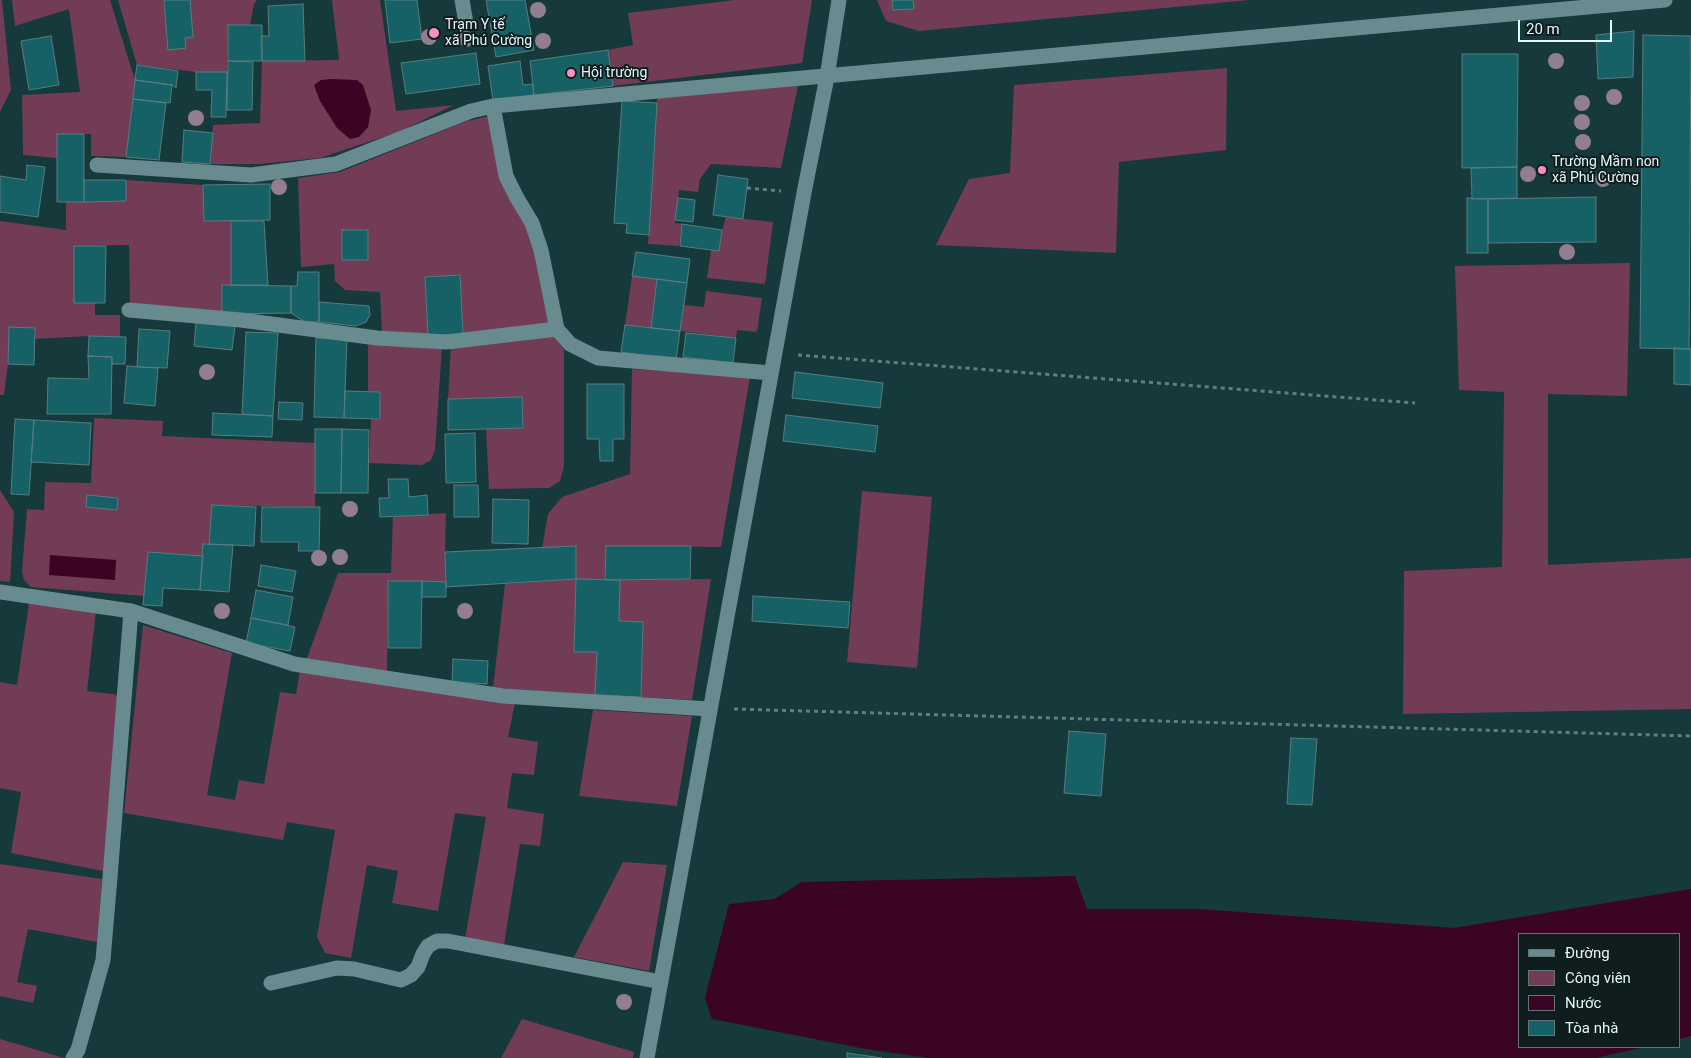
<!DOCTYPE html>
<meta charset="utf-8">
<style>
body{margin:0}
#map{position:relative;width:1691px;height:1058px;overflow:hidden;background:#16393b;font-family:Roboto,sans-serif}
canvas{display:block}
.legend{position:absolute;left:1518px;top:933px;width:162px;height:115px;box-sizing:border-box;background:#0f1d1e;border:1px solid #647475;margin:0;padding:6px 9px;list-style:none;font-size:15px;color:#e4f7f8}
.legend li{display:flex;align-items:center;gap:10px;height:25px}
.legend b{width:25px;border:1px solid #647475}
.scale{position:absolute;left:1518px;top:20px;width:94px;height:22px;box-sizing:border-box;border:2px solid #e4f7f8;border-top:0;padding-left:6px;font-size:15px;line-height:18px;white-space:nowrap;color:#e4f7f8;-webkit-text-stroke:4px #0f1d1e;paint-order:stroke}
</style>
<div id="map">
<canvas width="1691" height="1058"></canvas>
<ul class="legend">
<li><b style="height:6px;background:#678b8e"></b>Đường</li>
<li><b style="height:14px;background:#723b56"></b>Công viên</li>
<li><b style="height:14px;background:#3b0324"></b>Nước</li>
<li><b style="height:14px;background:#166166"></b>Tòa nhà</li>
</ul>
<div class="scale">20 m</div>
</div>
<script>
const context = document.querySelector('canvas').getContext('2d');
context.lineJoin = 'round';
function fill(path, color) {
  context.fillStyle = color;
  context.fill(path, 'evenodd');
}
function poly(rows) {
  const path = new Path2D();
  for (const r of rows) {
    path.moveTo(r[0], r[1]);
    for (let i = 2; i < r.length; i += 2) path.lineTo(r[i], r[i + 1]);
  }
  return path;
}
function trace(path, color, width, dash) {
  context.strokeStyle = color;
  context.lineWidth = width;
  context.lineCap = dash ? 'butt' : 'round';
  context.setLineDash(dash || []);
  context.stroke(path);
}
function label(font, color, halo, rows, align = 'center') {
  context.font = font + ' Roboto,sans-serif';
  context.lineWidth = 4;
  context.setLineDash([]);
  context.textBaseline = 'middle';
  context.strokeStyle = halo;
  context.fillStyle = color;
  for (const [text, x, y, turn = 0] of rows) {
    context.save();
    context.translate(x, y);
    context.rotate((+turn || 0) * Math.PI / 180);
    context.textAlign = isNaN(turn) ? turn : align;
    if (halo) context.strokeText(text, 0, 0);
    context.fillText(text, 0, 0);
    context.restore();
  }
}
fill(poly([
 [0,0,2,0,11,90,0,112],
 [12,0,110,0,135,80,126,157,91,156,91,134,57,134,57,158,23,155,22,95,80,92,69,9,15,26],
 [118,0,257,0,254,4,250,25,228,26,227,72,196,72,137,65],
 [332,0,380,0,396,111,454,105,401,131,320,158,259,164,210,164,213,125,260,123,262,61,339,60],
 [735,0,812,0,802,63,613,86,608,50,633,45,628,13],
 [877,0,1250,0,919,31,886,21],
 [1227,68,1226,150,1119,162,1116,253,936,245,969,179,1010,173,1014,85],
 [798,86,781,168,711,164,700,179,698,192,679,190,675,223,682,224,679,246,648,244,657,98],
 [490,116,530,229,551,325,463,334,460,275,425,277,428,336,382,334,380,292,345,290,335,281,334,264,301,267,298,178,340,172,467,121],
 [126,180,203,185,204,221,231,221,231,285,222,286,222,314,130,304,129,245,75,246,75,303,95,303,95,315,120,315,120,337,89,336,34,339,9,327,8,364,4,395,0,395,0,221,66,230,66,202,126,201],
 [726,217,773,222,765,284,707,278,711,250,719,251,722,230],
 [1630,263,1627,396,1548,394,1548,565,1691,558,1691,709,1403,714,1404,571,1502,567,1504,392,1459,390,1455,266],
 [632,276,657,279,651,328,625,325],
 [706,291,762,298,757,332,737,330,736,338,680,331,684,305,704,307],
 [553,334,564,350,564,466,560,481,549,488,489,489,486,429,523,428,522,397,448,399,451,346],
 [368,342,442,346,435,450,431,460,422,465,369,463,371,419,380,419,380,392,368,391],
 [632,369,750,377,721,547,606,546,605,580,576,580,574,651,597,652,595,695,493,688,505,584,576,579,576,547,542,548,548,514,562,497,630,474],
 [94,418,163,421,162,436,315,443,315,507,212,505,209,544,203,556,148,552,144,596,31,587,24,580,22,572,27,509,44,510,45,482,91,483],
 [0,490,14,512,10,582,0,581],
 [862,491,932,497,917,668,847,662],
 [446,513,445,552,446,582,388,581,387,675,306,661,338,573,391,573,393,516],
 [711,579,692,700,641,697,643,623,619,621,620,580],
 [29,603,96,610,87,691,119,695,103,871,11,853,21,792,0,788,0,682,17,685],
 [143,625,232,653,207,795,235,800,239,780,264,784,280,692,296,694,300,670,515,703,508,737,538,742,534,775,512,773,507,808,544,814,540,846,520,844,504,945,465,939,486,817,455,813,438,911,392,903,398,871,367,865,351,958,325,953,317,937,335,830,287,822,283,840,124,813],
 [593,710,692,716,677,806,579,796],
 [623,862,667,865,649,971,574,957],
 [0,864,102,879,97,942,28,929,17,982,37,986,33,1003,0,996],
 [522,1019,634,1052,633,1058,501,1058],
 [0,1039,64,1058,0,1058]
]), '#723b56');
fill(poly([
 [332,79,357,80,363,85,371,110,368,127,359,137,350,139,337,128,320,101,314,85,321,80],
 [50,555,116,560,115,580,49,575],
 [1075,876,1087,909,1198,909,1454,928,1691,889,1691,1036,1680,1039,1680,934,1520,934,1520,1047,1645,1047,1595,1058,929,1058,866,1049,712,1019,705,998,729,904,774,899,802,882]
]), '#3b0324');
const building = poly([
 [164,0,190,0,193,37,185,38,186,48,168,50,164,0],
 [385,0,417,0,422,39,390,43,385,0],
 [486,0,525,0,534,50,496,57,486,0],
 [892,0,913,0,914,9,893,10,892,0],
 [303,4,305,61,262,61,261,36,269,36,268,6,303,4],
 [228,25,262,25,262,61,228,61,228,25],
 [1634,31,1633,77,1598,79,1596,35,1634,31],
 [1643,35,1691,36,1689,349,1640,348,1643,35],
 [51,36,59,85,29,90,21,41,51,36],
 [608,50,613,86,534,95,530,61,608,50],
 [476,53,480,84,406,94,401,63,476,53],
 [1462,54,1518,54,1517,167,1462,168,1462,54],
 [228,61,253,62,252,110,227,110,228,61],
 [520,61,523,85,533,84,534,95,493,101,488,66,520,61],
 [137,65,178,71,176,88,172,85,135,80,137,65],
 [196,72,227,72,226,117,211,117,212,90,196,90,196,72],
 [135,80,172,85,170,103,133,99,135,80],
 [133,99,166,103,159,160,126,157,133,99],
 [622,101,657,103,649,235,626,233,627,224,614,223,622,101],
 [184,130,213,133,210,164,182,162,184,130],
 [57,134,84,134,84,202,57,202,57,134],
 [27,165,45,167,38,217,0,212,0,176,26,180,27,165],
 [1517,167,1517,198,1472,199,1471,168,1517,167],
 [718,175,748,179,743,219,713,215,718,175],
 [84,180,126,180,126,201,84,202,84,180],
 [270,184,270,220,204,221,203,185,270,184],
 [1596,197,1596,242,1488,243,1488,199,1596,197],
 [678,198,695,200,693,222,675,220,678,198],
 [1467,198,1488,199,1488,253,1467,253,1467,198],
 [231,221,264,221,268,285,231,285,231,221],
 [682,224,722,230,719,251,680,246,682,224],
 [342,230,368,230,368,260,342,260,342,230],
 [74,246,106,246,105,303,74,303,74,246],
 [636,252,690,259,687,283,632,276,636,252],
 [298,272,319,272,319,322,305,322,291,313,291,286,297,286,298,272],
 [460,275,463,334,428,336,425,277,460,275],
 [657,279,687,283,680,331,651,328,657,279],
 [222,285,291,286,291,313,222,314,222,285],
 [319,302,369,306,370,315,366,322,356,326,319,322,319,302],
 [196,323,235,326,232,350,194,346,196,323],
 [625,325,680,331,676,360,621,352,625,325],
 [9,327,35,328,34,365,8,364,9,327],
 [139,329,170,331,167,368,137,367,139,329],
 [246,332,278,333,273,416,242,414,246,332],
 [686,333,736,338,733,363,683,357,686,333],
 [89,336,126,337,125,364,112,364,112,357,88,356,89,336],
 [316,338,347,339,344,418,314,417,316,338],
 [1674,348,1691,349,1691,385,1674,384,1674,348],
 [88,356,112,357,111,414,47,414,48,378,89,379,88,356],
 [127,366,158,368,155,406,124,403,127,366],
 [795,372,883,383,880,408,792,398,795,372],
 [587,384,624,384,624,439,613,439,613,461,600,461,599,439,587,439,587,384],
 [345,391,380,392,380,419,344,418,345,391],
 [522,397,523,428,448,430,448,399,522,397],
 [279,402,303,403,302,420,278,419,279,402],
 [213,413,273,416,272,437,212,435,213,413],
 [786,415,878,426,875,452,783,441,786,415],
 [15,419,34,420,29,495,11,494,15,419],
 [34,420,91,423,89,465,31,462,34,420],
 [315,429,342,429,341,493,315,493,315,429],
 [342,429,369,430,368,493,341,493,342,429],
 [475,433,476,482,446,483,445,434,475,433],
 [388,479,408,479,409,497,427,495,428,515,380,517,379,498,389,498,388,479],
 [454,485,478,485,479,517,454,517,454,485],
 [87,495,118,498,117,510,86,507,87,495],
 [493,499,529,500,528,544,492,543,493,499],
 [212,505,256,507,254,546,209,544,212,505],
 [262,507,320,507,319,551,298,551,299,542,261,542,262,507],
 [203,544,233,545,229,592,200,590,203,544],
 [576,546,576,579,446,587,445,552,576,546],
 [606,546,691,546,690,579,605,580,606,546],
 [148,552,203,556,200,590,163,588,162,606,143,605,148,552],
 [261,565,296,571,292,592,258,586,261,565],
 [576,579,620,580,619,621,643,622,641,697,595,695,597,652,574,652,576,579],
 [388,581,422,581,421,648,388,648,388,581],
 [422,581,446,582,446,597,422,597,422,581],
 [256,590,293,597,288,625,251,618,256,590],
 [753,596,850,602,848,628,752,621,753,596],
 [251,618,295,627,290,651,246,643,251,618],
 [453,659,488,661,487,684,452,682,453,659],
 [1069,731,1106,734,1101,796,1064,793,1069,731],
 [1291,738,1317,739,1312,805,1287,804,1291,738],
 [847,1053,882,1058,847,1058,847,1053]
]);
fill(building, '#166166');
trace(building, '#597c7f', 1);
trace(poly([
 [747,188,781,191],
 [798,355,1415,403],
 [734,709,1691,736]
]), '#617f80', 3, [4, 4]);
trace(poly([
 [462,0,466,23]
]), '#678b8e', 15);
trace(poly([
 [493,106,506,176,517,198,532,223,541,250,557,329,570,344,598,358,771,373],
 [97,165,251,175,336,164,471,111,493,106,1665,0],
 [129,310,241,320,377,338,447,342,557,329],
 [0,592,131,611,294,664,503,696,710,709],
 [271,983,337,968,354,969,401,980,411,975,418,967,423,954,428,946,437,941,448,941,661,982],
 [73,1058,78,1050,103,960,110,877,131,611],
 [647,1058,804,193,827,77,839,0]
]), '#678b8e', 15);
context.fillStyle = '#937e90';
for (const [x, y] of [
 [538,10],
 [429,37],
 [466,39],
 [543,41],
 [1556,61],
 [1614,97],
 [1582,103],
 [196,118],
 [1582,122],
 [1583,142],
 [1528,174],
 [1603,179],
 [279,187],
 [1567,252],
 [207,372],
 [350,509],
 [340,557],
 [319,558],
 [222,611],
 [465,611],
 [624,1002]
]) {
  context.beginPath();
  context.arc(x, y, 8, 0, 2 * Math.PI);
  context.fill();
}
for (const [x, y, r, color] of [
 [434,33,6,"#fb8fc4"],
 [571,73,5,"#fb8fc4"],
 [1542,170,5,"#fb8fc4"]
]) {
  const dot = new Path2D();
  dot.arc(x, y, r, 0, 2 * Math.PI);
  context.fillStyle = color;
  context.fill(dot);
  trace(dot, '#0f1d1e', 2);
}
label('14px', '#e4f7f8', '#0f1d1e', [
 ["Trạm Y tế",445,25],
 ["xã Phú Cường",445,41],
 ["Hội trường",581,73],
 ["Trường Mầm non",1552,162],
 ["xã Phú Cường",1552,178]
], 'left');
</script>
